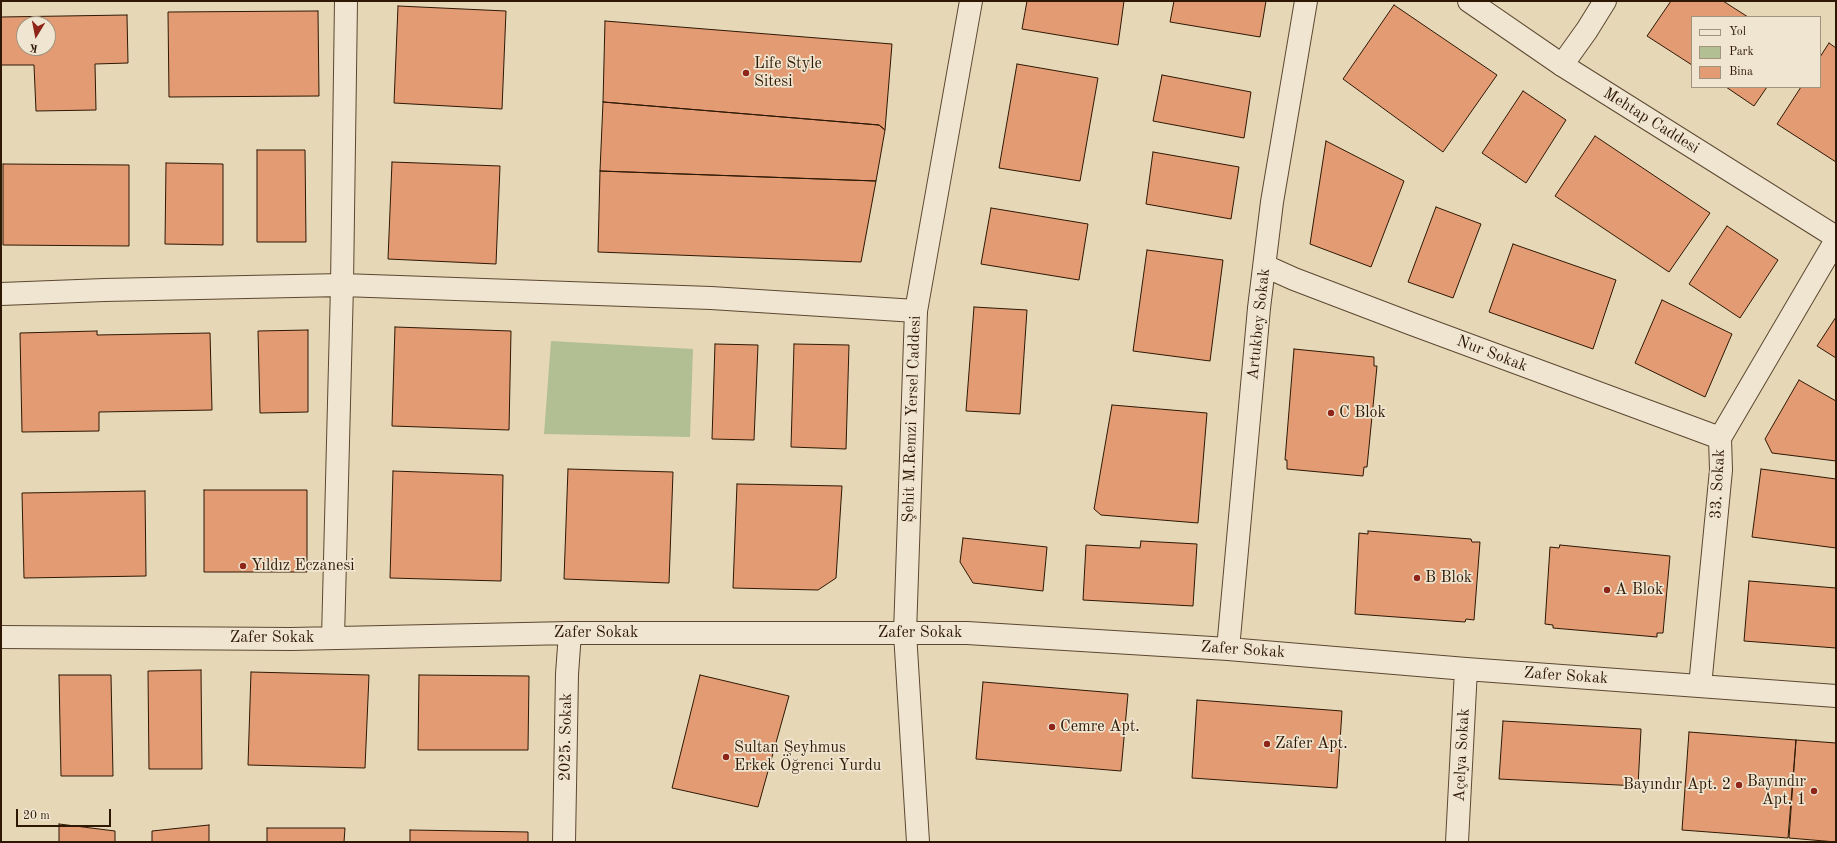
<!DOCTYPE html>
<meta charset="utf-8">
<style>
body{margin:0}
#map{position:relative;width:1837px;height:843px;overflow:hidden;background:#e6d7b7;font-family:"Old Standard TT",serif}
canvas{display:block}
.frame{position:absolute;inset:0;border:2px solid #2e1804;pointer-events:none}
.legend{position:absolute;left:1691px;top:16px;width:130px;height:72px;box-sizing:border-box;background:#efe5d0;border:1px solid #a2937e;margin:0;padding:5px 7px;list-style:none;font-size:12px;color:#2e1804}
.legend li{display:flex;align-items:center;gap:8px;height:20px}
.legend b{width:20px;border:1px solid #a2937e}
.north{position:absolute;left:16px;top:16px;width:40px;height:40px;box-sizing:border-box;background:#efe5d0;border:1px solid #a2937e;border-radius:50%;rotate:190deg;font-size:11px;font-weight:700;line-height:16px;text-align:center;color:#2e1804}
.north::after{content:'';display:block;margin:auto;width:14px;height:18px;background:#8f2418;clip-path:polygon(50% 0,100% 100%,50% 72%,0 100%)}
.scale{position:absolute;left:16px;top:809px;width:95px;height:18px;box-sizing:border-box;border:2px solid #2e1804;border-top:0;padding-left:5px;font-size:12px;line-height:14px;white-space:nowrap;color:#2e1804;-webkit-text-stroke:3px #efe5d0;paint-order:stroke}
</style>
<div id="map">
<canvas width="1837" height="843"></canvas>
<div class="frame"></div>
<ul class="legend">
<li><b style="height:5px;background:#efe5d0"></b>Yol</li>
<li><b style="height:11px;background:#b1bf92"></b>Park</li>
<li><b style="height:11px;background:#e29b72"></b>Bina</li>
</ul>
<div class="north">K</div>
<div class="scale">20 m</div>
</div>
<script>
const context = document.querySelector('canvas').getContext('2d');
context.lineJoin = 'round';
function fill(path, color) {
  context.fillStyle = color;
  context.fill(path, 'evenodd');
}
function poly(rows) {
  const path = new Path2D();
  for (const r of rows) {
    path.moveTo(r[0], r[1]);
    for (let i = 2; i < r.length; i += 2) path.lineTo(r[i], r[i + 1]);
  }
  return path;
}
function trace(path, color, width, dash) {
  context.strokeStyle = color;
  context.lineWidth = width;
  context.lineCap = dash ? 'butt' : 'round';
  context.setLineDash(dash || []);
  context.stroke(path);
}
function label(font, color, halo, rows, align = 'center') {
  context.font = font + ' "Old Standard TT",serif';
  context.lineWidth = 3.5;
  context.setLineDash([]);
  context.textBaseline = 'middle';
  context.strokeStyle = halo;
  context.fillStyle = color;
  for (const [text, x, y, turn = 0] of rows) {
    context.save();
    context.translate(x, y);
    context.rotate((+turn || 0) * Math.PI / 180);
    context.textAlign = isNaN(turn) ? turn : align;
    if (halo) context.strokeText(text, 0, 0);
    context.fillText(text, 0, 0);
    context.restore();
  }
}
fill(poly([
 [551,341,693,349,690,437,544,434]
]), '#b1bf92');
const building = poly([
 [1027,1,1124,1,1118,45,1022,29,1027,1],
 [1174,1,1266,1,1260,37,1170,22,1174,1],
 [1671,1,1723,1,1748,17,1692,17,1692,65,1647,36,1671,1],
 [1394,5,1497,75,1443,152,1343,79,1394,5],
 [398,6,506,11,502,109,394,103,398,6],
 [318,11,319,96,169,97,168,12,318,11],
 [127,15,128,63,95,64,96,110,36,111,34,65,1,65,1,17,127,15],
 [24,24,48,24,48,48,24,48,24,24],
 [605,21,892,44,885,130,879,125,603,102,605,21],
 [1829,43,1836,48,1836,162,1777,124,1801,87,1820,87,1820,57,1829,43],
 [1017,64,1098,78,1080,181,999,168,1017,64],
 [1162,75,1251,92,1244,138,1153,121,1162,75],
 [1726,87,1767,87,1754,106,1726,87],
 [1523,91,1566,120,1526,183,1482,153,1523,91],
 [603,102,879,125,885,130,876,181,600,171,603,102],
 [1595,136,1710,213,1669,272,1555,196,1595,136],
 [1326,141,1404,181,1371,267,1310,244,1326,141],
 [257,150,305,150,306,242,257,242,257,150],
 [1153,152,1239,167,1231,219,1146,204,1153,152],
 [392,162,500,166,496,264,388,259,392,162],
 [166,163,223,164,223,245,165,244,166,163],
 [3,164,129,165,129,246,3,245,3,164],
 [600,171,876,181,861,262,598,252,600,171],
 [1436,207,1481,224,1453,298,1408,282,1436,207],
 [991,208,1088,224,1079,280,981,264,991,208],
 [1727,226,1778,260,1740,318,1689,284,1727,226],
 [1513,244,1616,280,1593,349,1489,312,1513,244],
 [1147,250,1223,260,1210,361,1133,351,1147,250],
 [1662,300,1732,334,1705,397,1635,363,1662,300],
 [974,307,1027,310,1020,414,966,411,974,307],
 [1836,317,1836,358,1817,346,1836,317],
 [395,327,511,331,509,430,392,426,395,327],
 [308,330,308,412,260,413,258,331,308,330],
 [97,331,97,335,210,333,212,410,99,412,99,431,22,432,20,333,97,331],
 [715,344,758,345,754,440,712,439,715,344],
 [794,344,849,345,846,449,791,447,794,344],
 [1294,349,1374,357,1374,366,1377,366,1367,467,1364,467,1363,476,1287,469,1287,460,1285,460,1294,349],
 [1799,380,1836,401,1836,461,1772,453,1765,439,1799,380],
 [1112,405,1207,413,1198,523,1101,515,1094,509,1112,405],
 [568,469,673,472,669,583,564,579,568,469],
 [1761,469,1836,479,1836,548,1752,537,1761,469],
 [393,471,503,475,501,581,390,578,393,471],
 [737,484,842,486,836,578,818,590,733,588,737,484],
 [204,490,307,490,307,572,204,572,204,490],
 [145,491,146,576,24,578,22,493,145,491],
 [1368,531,1471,539,1472,542,1480,542,1474,620,1466,619,1465,622,1355,614,1359,533,1368,534,1368,531],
 [963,538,1047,547,1043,591,973,583,960,562,963,538],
 [1141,541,1197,544,1193,606,1083,600,1086,545,1140,548,1141,541],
 [1560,545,1670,556,1663,633,1657,633,1657,637,1553,628,1553,625,1545,624,1550,547,1559,548,1560,545],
 [1749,581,1836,588,1836,648,1744,641,1749,581],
 [201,670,202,769,149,769,148,671,201,670],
 [251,672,369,675,365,768,248,765,251,672],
 [59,675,111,675,113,776,61,776,59,675],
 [419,675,529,676,528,750,418,750,419,675],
 [700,675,789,696,758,807,672,788,700,675],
 [983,682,1128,694,1121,771,976,759,983,682],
 [1197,700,1342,711,1337,788,1192,778,1197,700],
 [1503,721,1641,729,1638,786,1499,779,1503,721],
 [1689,732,1796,740,1788,838,1682,830,1689,732],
 [1796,740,1836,743,1836,842,1789,838,1796,740],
 [59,824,115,831,115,842,59,842,59,824],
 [209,825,209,842,152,842,152,831,209,825],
 [267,828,345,828,344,842,267,842,267,828],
 [410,830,528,832,528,842,410,842,410,830]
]);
fill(building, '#e29b72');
trace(building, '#2e1804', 1);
const minor = poly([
 [1562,65,1587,30,1605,1],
 [1265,266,1294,279,1412,324,1720,438],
 [1,294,104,290,342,285,711,298,916,311],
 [1,637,291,639,570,633,967,633,1228,649,1466,669,1836,696],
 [333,638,342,285,346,1],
 [1228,649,1259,308,1272,202,1306,1],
 [1700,686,1721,470,1720,438,1836,240],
 [564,842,567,674,570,633],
 [1457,842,1466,669]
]);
const tertiary = poly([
 [1469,1,1562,65,1836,237],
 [918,842,905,633,916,311,971,1]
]);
trace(minor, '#5c4831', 24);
trace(tertiary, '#5c4831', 24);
trace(minor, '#efe5d0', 22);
trace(tertiary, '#efe5d0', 22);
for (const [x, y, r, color] of [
 [746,73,4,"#8f2418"],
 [1331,413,4,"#8f2418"],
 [243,566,4,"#8f2418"],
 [1417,578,4,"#8f2418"],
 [1607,590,4,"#8f2418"],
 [1052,727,4,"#8f2418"],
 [1267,744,4,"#8f2418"],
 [726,757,4,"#8f2418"],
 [1739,785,4,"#8f2418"],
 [1814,791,4,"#8f2418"]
]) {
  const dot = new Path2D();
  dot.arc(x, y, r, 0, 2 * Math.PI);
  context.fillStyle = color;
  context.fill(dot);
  trace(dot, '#efe5d0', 1.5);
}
label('16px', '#2e1804', '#efe5d0', [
 ["Life Style",754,64],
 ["Sitesi",754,82],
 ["C Blok",1339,413],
 ["Yıldız Eczanesi",251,566],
 ["B Blok",1425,578],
 ["A Blok",1615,590],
 ["Cemre Apt.",1060,727],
 ["Zafer Apt.",1275,744],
 ["Sultan Şeyhmus",734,748],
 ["Erkek Öğrenci Yurdu",734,766],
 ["Bayındır",1806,782,"right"],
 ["Apt. 1",1806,800,"right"],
 ["Bayındır Apt. 2",1731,785,"right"]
], 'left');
label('16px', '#2e1804', '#efe5d0', [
 ["Mehtap Caddesi",1651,121,32],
 ["Artukbey Sokak",1259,324,-84],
 ["Nur Sokak",1492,354,21],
 ["Şehit M.Remzi Yersel Caddesi",912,419,-88],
 ["33. Sokak",1718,484,-87],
 ["Zafer Sokak",596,633],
 ["Zafer Sokak",920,633],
 ["Zafer Sokak",272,638],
 ["Zafer Sokak",1243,650,4],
 ["Zafer Sokak",1566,676,4],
 ["2025. Sokak",566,737,-89],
 ["Açelya Sokak",1462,755,-87]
]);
</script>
